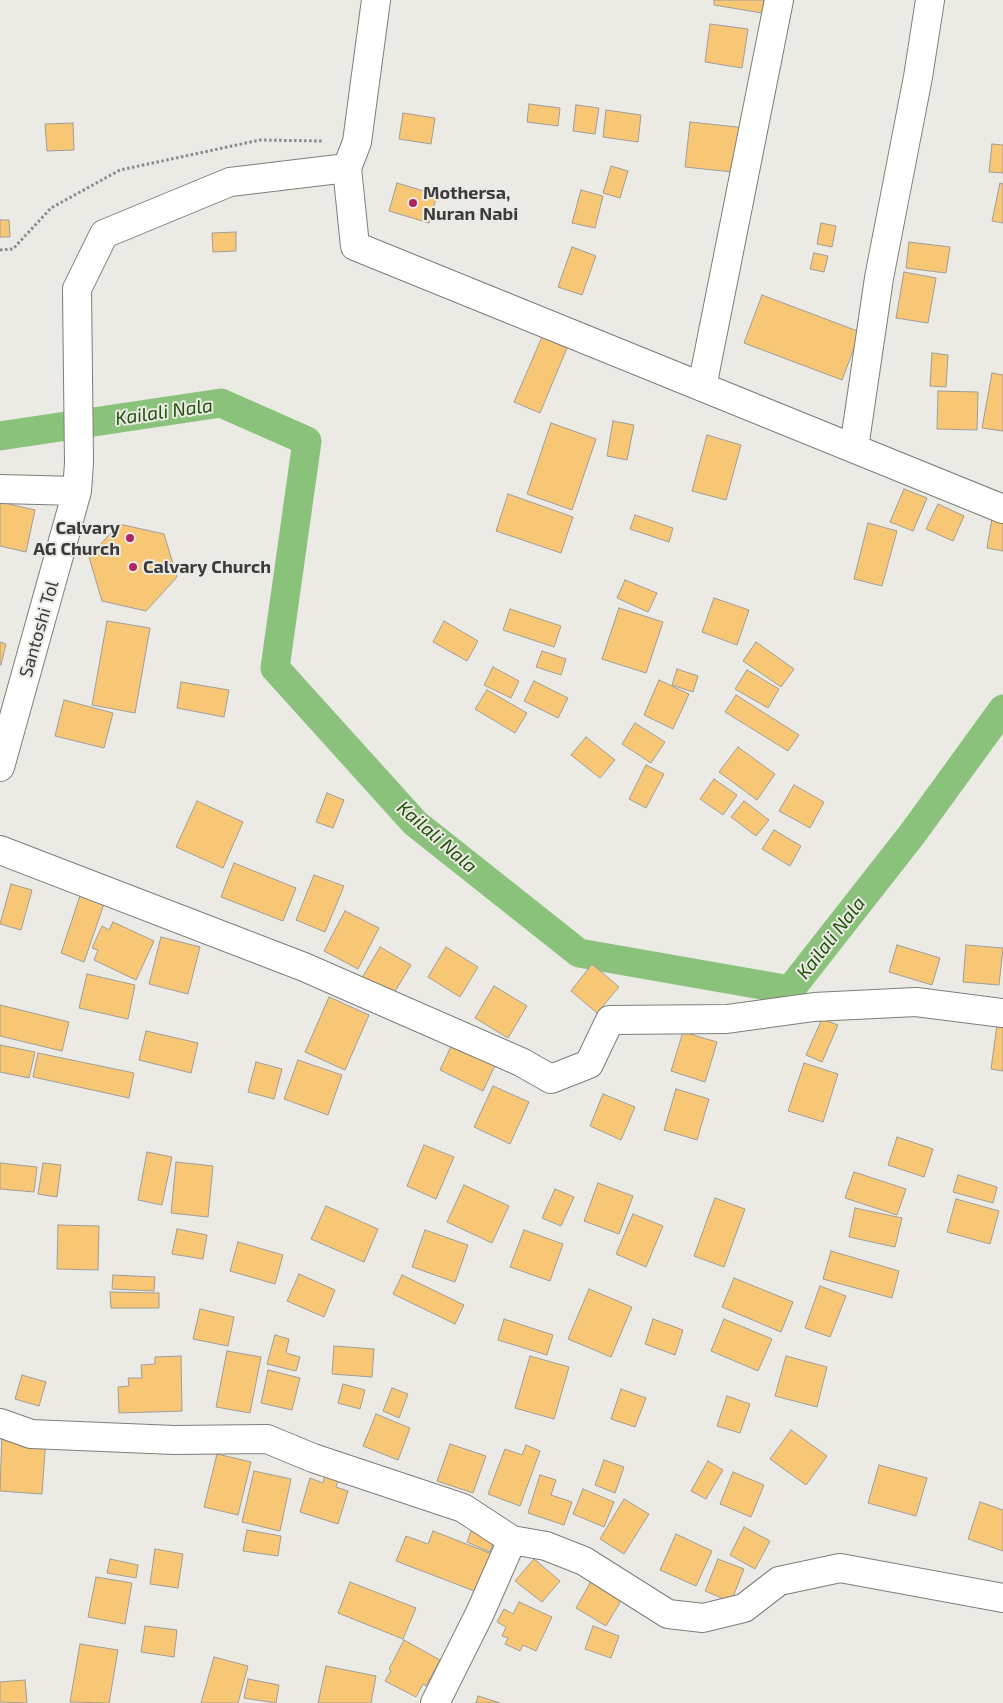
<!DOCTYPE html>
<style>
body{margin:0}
canvas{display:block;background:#ebeae5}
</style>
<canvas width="1003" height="1703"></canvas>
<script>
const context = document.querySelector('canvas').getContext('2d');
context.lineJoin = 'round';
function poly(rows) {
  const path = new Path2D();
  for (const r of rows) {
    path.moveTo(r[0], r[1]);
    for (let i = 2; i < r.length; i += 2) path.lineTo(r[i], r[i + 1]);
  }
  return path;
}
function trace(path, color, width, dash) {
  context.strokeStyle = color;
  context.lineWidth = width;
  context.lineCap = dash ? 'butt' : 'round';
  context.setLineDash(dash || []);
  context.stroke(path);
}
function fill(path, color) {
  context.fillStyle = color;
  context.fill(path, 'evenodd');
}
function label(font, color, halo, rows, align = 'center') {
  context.font = font + ' "Exo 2",sans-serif';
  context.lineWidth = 4;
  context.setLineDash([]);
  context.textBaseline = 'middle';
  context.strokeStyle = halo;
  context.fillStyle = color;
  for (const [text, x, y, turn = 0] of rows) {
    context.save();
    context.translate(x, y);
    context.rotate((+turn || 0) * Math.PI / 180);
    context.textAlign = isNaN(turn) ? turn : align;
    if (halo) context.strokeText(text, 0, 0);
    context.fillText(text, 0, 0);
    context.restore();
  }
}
trace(poly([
 [0,436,221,403,307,441,275,668,415,823,579,953,790,990,913,833,1003,709]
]), '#8ac27b', 29);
const building = poly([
 [714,0,764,0,762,13,714,5,714,0],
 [710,24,748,29,742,68,705,62,710,24],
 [529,104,560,108,558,126,527,122,529,104],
 [576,105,599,108,595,134,573,131,576,105],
 [606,110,641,115,638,142,603,137,606,110],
 [403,113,435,118,431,144,399,139,403,113],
 [690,122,746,128,742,173,685,167,690,122],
 [73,123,74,150,47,151,45,124,73,123],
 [992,144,1003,145,1003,173,989,172,992,144],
 [611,166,628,171,620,198,603,193,611,166],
 [397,183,437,195,429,223,389,211,397,183],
 [1000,183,1003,184,1003,223,992,221,1000,183],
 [581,190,603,196,595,228,572,223,581,190],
 [0,220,9,220,10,237,0,237,0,220],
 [821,223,836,226,832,247,817,244,821,223],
 [236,232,236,251,213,252,212,233,236,232],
 [909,242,950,247,946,273,906,268,909,242],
 [572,247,596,256,582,295,558,287,572,247],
 [814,253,828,256,824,272,810,269,814,253],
 [904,272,936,278,928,323,896,318,904,272],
 [762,295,860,332,842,380,744,343,762,295],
 [542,337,567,348,540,413,514,402,542,337],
 [932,353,948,355,946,387,930,386,932,353],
 [992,373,1003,375,1003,431,982,428,992,373],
 [938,391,978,392,977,430,937,429,938,391],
 [613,421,634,425,627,460,607,456,613,421],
 [551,423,596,439,572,510,527,494,551,423],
 [707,435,741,445,726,500,692,491,707,435],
 [904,489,927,498,913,531,890,522,904,489],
 [508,494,573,517,561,553,496,531,508,494],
 [0,502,35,510,26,552,0,546,0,502],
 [938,504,964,516,953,541,926,529,938,504],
 [635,515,673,528,669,542,630,529,635,515],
 [992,518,1003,520,1003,551,987,548,992,518],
 [868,523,897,531,882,586,854,579,868,523],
 [119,524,164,534,177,577,146,611,102,601,89,557,119,524],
 [625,580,657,593,648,612,617,598,625,580],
 [714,598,749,610,737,645,702,632,714,598],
 [619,608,663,622,646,673,602,659,619,608],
 [510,609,561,626,554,647,503,630,510,609],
 [107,621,150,628,135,713,92,705,107,621],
 [444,621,478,641,467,661,433,642,444,621],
 [0,642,6,644,1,665,0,665,0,642],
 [756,642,794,669,781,687,743,661,756,642],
 [542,651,566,659,561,675,536,667,542,651],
 [493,667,519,681,511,698,484,685,493,667],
 [677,669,698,676,693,692,672,685,677,669],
 [747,670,779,689,768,708,735,689,747,670],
 [659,680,689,694,673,729,644,715,659,680],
 [534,681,568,698,558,718,524,701,534,681],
 [181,682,229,690,224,717,177,708,181,682],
 [487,690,527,713,515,733,475,709,487,690],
 [736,695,799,735,788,751,725,712,736,695],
 [64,700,113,713,104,748,55,736,64,700],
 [635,723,665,742,651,763,622,744,635,723],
 [586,737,615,760,600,778,571,755,586,737],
 [738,747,775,774,757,800,719,772,738,747],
 [646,765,664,774,646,808,629,799,646,765],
 [714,779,737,795,723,815,700,799,714,779],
 [794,785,824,802,810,828,779,811,794,785],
 [327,793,344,800,333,828,316,822,327,793],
 [197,801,243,822,223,868,176,847,197,801],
 [744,801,769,820,756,836,731,817,744,801],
 [774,830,801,846,790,866,762,849,774,830],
 [234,863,296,888,283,921,221,897,234,863],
 [314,875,344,886,325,932,296,920,314,875],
 [11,884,32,890,21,930,0,924,11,884],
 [81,893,105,901,84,962,61,953,81,893],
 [345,911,379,928,358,969,324,951,345,911],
 [113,922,154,941,136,980,94,960,98,950,92,948,102,926,109,930,113,922],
 [161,937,200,947,188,994,149,984,161,937],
 [897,945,940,958,932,985,889,972,897,945],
 [966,945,1003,948,999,985,963,982,966,945],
 [380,947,411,965,389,1001,359,983,380,947],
 [446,947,478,967,460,997,428,977,446,947],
 [592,964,619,987,597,1013,571,991,592,964],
 [87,974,135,985,128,1019,79,1008,87,974],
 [494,986,527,1006,508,1038,475,1018,494,986],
 [329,997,369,1015,345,1070,305,1052,329,997],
 [0,1005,69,1022,62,1051,0,1036,0,1005],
 [822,1019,838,1025,822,1062,806,1055,822,1019],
 [997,1025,1003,1025,1003,1071,991,1069,997,1025],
 [146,1031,198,1043,191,1073,139,1060,146,1031],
 [683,1032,717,1042,705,1082,671,1071,683,1032],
 [454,1040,497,1061,483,1091,440,1070,454,1040],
 [0,1045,35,1052,29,1078,0,1072,0,1045],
 [38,1053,134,1073,129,1098,33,1077,38,1053],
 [298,1060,342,1075,328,1115,284,1099,298,1060],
 [256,1062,282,1069,274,1099,248,1092,256,1062],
 [804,1063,838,1074,823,1122,788,1111,804,1063],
 [493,1086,529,1102,510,1144,474,1127,493,1086],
 [676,1089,709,1099,697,1140,664,1130,676,1089],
 [603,1094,635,1107,621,1140,590,1126,603,1094],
 [897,1137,933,1149,924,1177,888,1165,897,1137],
 [424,1145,454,1157,436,1199,407,1186,424,1145],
 [147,1152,172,1157,162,1205,138,1200,147,1152],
 [176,1162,213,1166,208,1217,171,1213,176,1162],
 [0,1163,37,1167,34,1192,0,1189,0,1163],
 [43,1163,61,1165,57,1197,38,1194,43,1163],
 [854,1172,906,1189,897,1215,845,1198,854,1172],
 [958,1175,997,1187,993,1203,953,1192,958,1175],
 [598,1183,633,1196,619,1234,584,1221,598,1183],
 [464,1185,509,1206,492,1243,447,1222,464,1185],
 [555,1189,574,1197,561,1226,542,1218,555,1189],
 [715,1198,745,1209,724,1267,694,1256,715,1198],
 [956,1199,999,1211,990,1244,947,1232,956,1199],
 [326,1206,378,1229,364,1262,311,1239,326,1206],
 [855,1208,902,1218,895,1247,849,1237,855,1208],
 [633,1214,663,1226,646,1267,616,1254,633,1214],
 [58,1225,99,1226,98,1270,57,1269,58,1225],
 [177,1229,207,1235,203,1259,172,1254,177,1229],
 [425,1230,468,1245,455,1282,412,1267,425,1230],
 [524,1230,563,1244,550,1281,510,1267,524,1230],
 [238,1242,283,1255,275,1284,230,1271,238,1242],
 [831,1251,899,1271,892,1298,823,1279,831,1251],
 [299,1274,335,1290,324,1317,287,1301,299,1274],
 [113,1275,155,1277,154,1291,112,1289,113,1275],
 [402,1275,464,1305,455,1324,393,1294,402,1275],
 [734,1278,793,1302,781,1332,722,1307,734,1278],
 [820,1286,846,1296,830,1337,805,1328,820,1286],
 [589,1289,632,1307,611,1357,568,1339,589,1289],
 [110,1292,159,1293,159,1308,111,1308,110,1292],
 [200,1309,234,1317,228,1346,193,1339,200,1309],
 [504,1319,553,1335,547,1355,498,1340,504,1319],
 [653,1319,683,1330,675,1355,645,1344,653,1319],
 [724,1319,772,1339,758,1371,711,1351,724,1319],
 [275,1335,289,1339,286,1353,300,1357,296,1371,267,1364,275,1335],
 [334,1346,374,1349,372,1377,332,1374,334,1346],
 [227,1351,261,1357,250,1413,216,1407,227,1351],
 [181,1356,182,1411,119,1413,118,1387,129,1386,128,1378,142,1378,141,1365,155,1364,155,1357,181,1356],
 [530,1356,569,1367,554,1419,515,1408,530,1356],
 [786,1356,827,1367,817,1407,775,1396,786,1356],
 [268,1370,300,1378,292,1410,261,1403,268,1370],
 [22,1375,46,1382,39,1406,15,1399,22,1375],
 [343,1384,365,1390,360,1409,338,1403,343,1384],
 [392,1388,408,1394,399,1418,383,1411,392,1388],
 [621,1389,646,1398,635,1427,611,1419,621,1389],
 [727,1396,750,1404,740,1433,717,1426,727,1396],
 [376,1414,410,1428,398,1460,363,1446,376,1414],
 [791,1430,827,1456,806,1485,770,1459,791,1430],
 [2,1433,46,1437,42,1494,0,1491,2,1433],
 [450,1444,486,1456,473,1493,437,1481,450,1444],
 [526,1445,540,1451,520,1506,488,1494,505,1449,522,1455,526,1445],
 [217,1454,251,1462,238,1515,204,1507,217,1454],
 [604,1460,624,1467,615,1493,595,1485,604,1460],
 [708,1461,723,1470,706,1499,691,1491,708,1461],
 [879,1465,927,1478,916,1516,868,1503,879,1465],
 [254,1471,291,1479,280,1531,242,1522,254,1471],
 [733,1472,764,1485,751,1517,720,1504,733,1472],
 [325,1475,338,1480,336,1487,348,1491,338,1524,300,1512,310,1478,323,1483,325,1475],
 [540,1475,556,1480,551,1495,572,1502,564,1525,528,1513,540,1475],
 [583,1489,614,1502,604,1527,573,1514,583,1489],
 [624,1499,649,1514,624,1554,600,1539,624,1499],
 [980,1502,1003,1510,1003,1551,968,1539,980,1502],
 [474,1523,497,1532,490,1552,467,1542,474,1523],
 [744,1527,770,1541,755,1569,730,1555,744,1527],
 [247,1530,281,1536,278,1556,243,1551,247,1530],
 [433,1531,492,1554,477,1592,396,1561,406,1536,428,1544,433,1531],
 [676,1534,712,1551,696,1586,660,1570,676,1534],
 [155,1549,183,1554,178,1588,150,1584,155,1549],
 [110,1559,138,1565,136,1578,107,1573,110,1559],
 [534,1559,560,1581,542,1602,515,1581,534,1559],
 [718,1559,744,1569,731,1602,705,1591,718,1559],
 [594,1576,625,1594,606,1626,576,1608,594,1576],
 [96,1577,132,1583,125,1624,88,1617,96,1577],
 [350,1582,416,1608,403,1639,338,1613,350,1582],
 [519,1602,552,1617,536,1651,523,1645,520,1651,505,1644,508,1638,502,1636,506,1627,497,1622,504,1609,513,1614,519,1602],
 [145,1626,177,1630,174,1657,141,1652,145,1626],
 [593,1626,619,1636,611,1658,585,1649,593,1626],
 [404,1640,440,1660,426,1686,423,1684,416,1697,385,1681,391,1671,389,1669,404,1640],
 [80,1644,118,1650,109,1703,70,1702,80,1644],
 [214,1657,248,1666,238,1703,201,1703,214,1657],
 [326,1666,376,1676,371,1703,318,1703,326,1666],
 [248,1679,279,1685,276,1703,244,1698,248,1679],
 [25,1680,27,1703,0,1702,0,1682,25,1680],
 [478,1696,500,1703,476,1703,478,1696]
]);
fill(building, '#f8c776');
trace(building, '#a09d99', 1);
const minor = poly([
 [376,0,357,142,347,168,355,246,1003,509],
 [702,387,779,0],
 [854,448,879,278,918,77,930,0],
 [0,489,77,491],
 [0,767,77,491,79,463,77,289,104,234,230,182,347,168],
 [0,850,304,967,521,1062,551,1079,589,1064,610,1020,727,1019,814,1007,916,1002,1003,1013],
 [0,1423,31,1434,174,1440,267,1439,313,1458,463,1508,512,1540,546,1546,584,1561,668,1614,703,1618,744,1608,779,1581,840,1568,1003,1598],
 [435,1703,480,1613,512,1540]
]);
trace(minor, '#7e7e79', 30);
trace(poly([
 [0,250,13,249,51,208,120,170,260,140,324,141]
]), '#8c8b88', 3, [2.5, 2.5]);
trace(minor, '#fff', 28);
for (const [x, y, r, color] of [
 [413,203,5,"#af2463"],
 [130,538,5,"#af2463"],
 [133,567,5,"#af2463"]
]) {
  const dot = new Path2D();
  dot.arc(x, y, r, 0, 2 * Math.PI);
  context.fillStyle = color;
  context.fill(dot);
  trace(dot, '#ebeae5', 2);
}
label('bold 18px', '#3b3b39', '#ebeae5', [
 ["Mothersa,",423,193],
 ["Nuran Nabi",423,214],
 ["Calvary",120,528,"right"],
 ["AG Church",120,549,"right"],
 ["Calvary Church",143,567]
], 'left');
label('18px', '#3b3b39', '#ebeae5', [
 ["Santoshi Tol",39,629,-74]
]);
label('italic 19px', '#1d5208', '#ebeae5', [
 ["Kailali Nala",164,412,-8],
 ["Kailali Nala",437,837,41],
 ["Kailali Nala",831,938,-52]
]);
</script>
